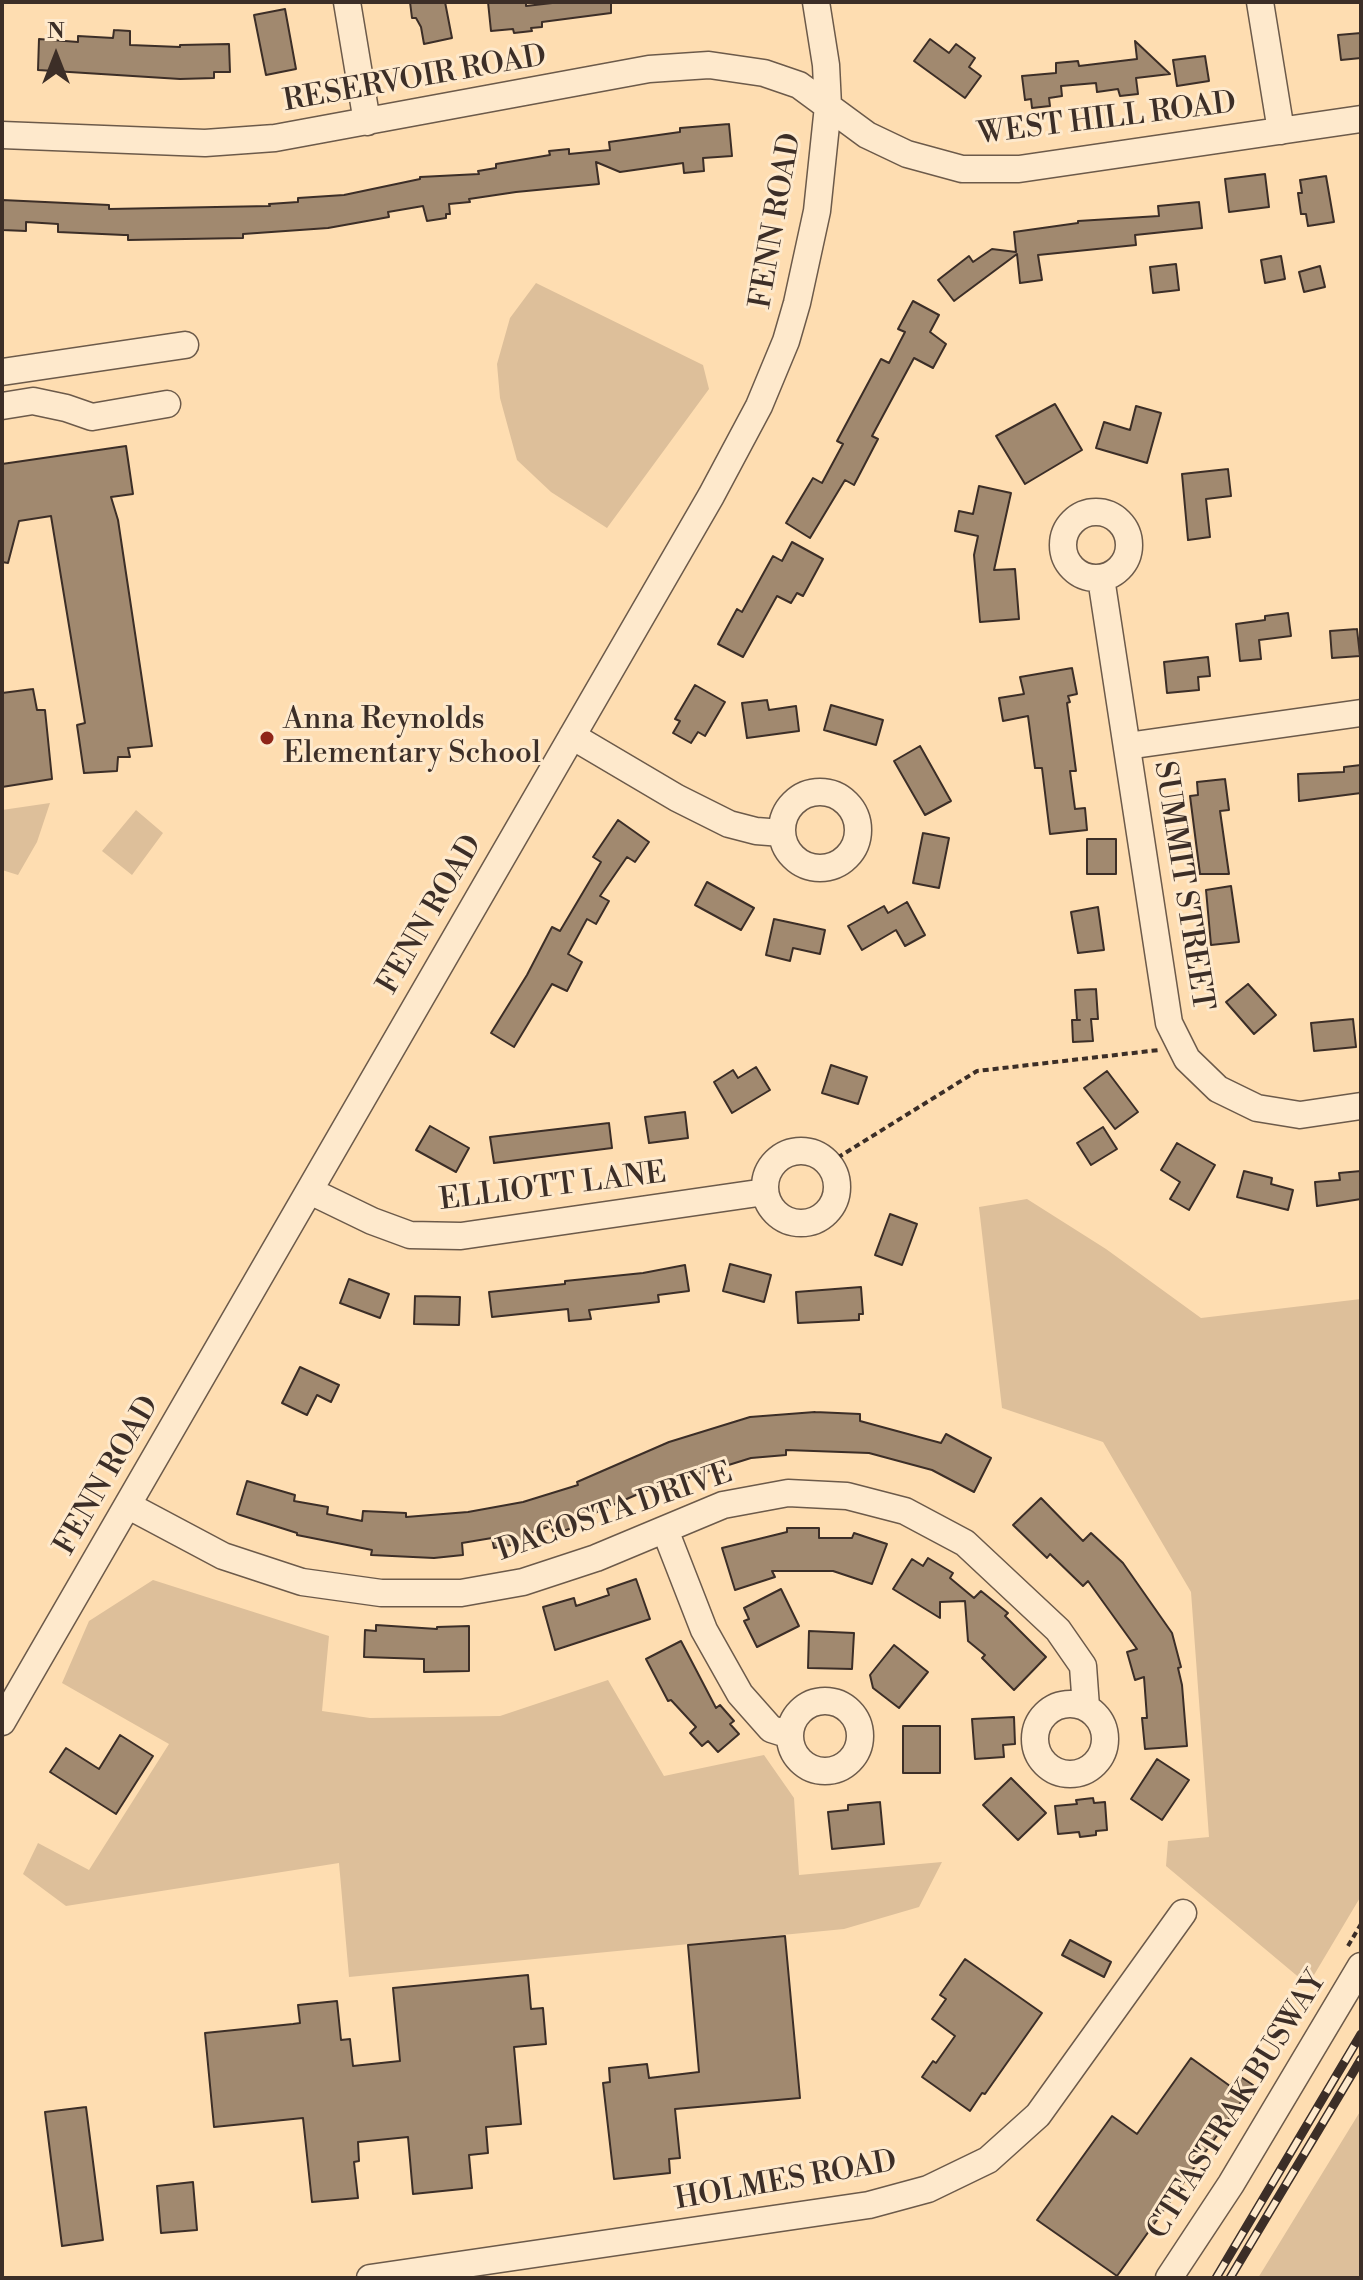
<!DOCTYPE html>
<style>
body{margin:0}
#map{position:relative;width:1363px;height:2280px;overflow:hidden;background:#feddb1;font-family:"Libre Bodoni",serif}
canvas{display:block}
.frame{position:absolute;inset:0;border:4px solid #3c2e27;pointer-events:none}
.north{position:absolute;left:16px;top:16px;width:80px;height:80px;-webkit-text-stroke:6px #fee9cc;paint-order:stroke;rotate:0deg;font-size:22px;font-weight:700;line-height:32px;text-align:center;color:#3c2e27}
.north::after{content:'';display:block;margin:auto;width:28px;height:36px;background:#3c2e27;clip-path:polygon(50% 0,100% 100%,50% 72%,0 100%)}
</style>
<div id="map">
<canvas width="1363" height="2280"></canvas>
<div class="frame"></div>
<div class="north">N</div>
</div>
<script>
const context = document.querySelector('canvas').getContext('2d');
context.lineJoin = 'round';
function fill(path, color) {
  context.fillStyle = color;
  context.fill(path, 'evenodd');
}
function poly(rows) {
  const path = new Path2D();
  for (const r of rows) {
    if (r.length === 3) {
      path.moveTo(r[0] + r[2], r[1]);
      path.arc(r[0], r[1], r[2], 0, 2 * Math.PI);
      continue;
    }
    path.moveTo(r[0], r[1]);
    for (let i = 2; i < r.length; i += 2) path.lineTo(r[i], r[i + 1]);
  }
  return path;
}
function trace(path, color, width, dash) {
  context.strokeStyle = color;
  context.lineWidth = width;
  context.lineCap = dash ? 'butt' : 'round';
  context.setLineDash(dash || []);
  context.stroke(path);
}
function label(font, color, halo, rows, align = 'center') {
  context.font = font + ' "Libre Bodoni",serif';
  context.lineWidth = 6;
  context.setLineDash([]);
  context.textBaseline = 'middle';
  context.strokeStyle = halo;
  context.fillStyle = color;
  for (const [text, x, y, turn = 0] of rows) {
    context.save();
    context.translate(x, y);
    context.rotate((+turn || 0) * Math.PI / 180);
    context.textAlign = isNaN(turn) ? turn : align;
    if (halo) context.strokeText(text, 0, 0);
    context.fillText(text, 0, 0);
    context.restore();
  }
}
fill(poly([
 [536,283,703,365,709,389,607,528,551,492,517,460,500,398,497,364,510,318],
 [50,803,37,842,18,875,2,870,2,810],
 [136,810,163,833,132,875,102,851],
 [1027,1199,1106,1249,1201,1318,1361,1299,1361,1896,1308,1985,1166,1866,1168,1841,1209,1837,1191,1592,1103,1442,1002,1408,979,1207],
 [153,1580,329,1636,322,1711,370,1718,500,1716,608,1680,664,1776,764,1755,794,1798,799,1875,942,1862,919,1907,844,1929,349,1977,339,1863,66,1906,23,1874,38,1843,89,1870,169,1744,62,1683,89,1621],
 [1361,2110,1361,2278,1258,2278]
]), '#ddbf9a');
const building = poly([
 [410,2,445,2,452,38,424,44,421,27,416,18,412,18,410,2],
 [488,2,526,2,526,6,561,2,611,2,611,13,542,22,542,27,531,28,532,31,514,33,513,29,491,31,488,2],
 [285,9,296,69,266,75,254,15,285,9],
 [114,30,130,31,130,45,180,47,180,45,229,44,230,72,214,72,214,78,180,79,38,70,39,39,78,42,78,36,113,38,114,30],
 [1361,33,1361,58,1341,60,1338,35,1361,33],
 [930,39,949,53,956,44,975,58,969,67,981,76,965,98,914,61,930,39],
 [1135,41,1170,74,1136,78,1138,94,1120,96,1118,89,1097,92,1096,83,1061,86,1062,96,1049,98,1050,106,1032,108,1031,99,1025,100,1022,76,1056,73,1056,63,1078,61,1079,66,1137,59,1135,41],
 [1205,56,1209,81,1177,86,1173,60,1205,56],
 [729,124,732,156,703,158,704,171,684,173,683,163,620,172,596,162,599,184,516,192,469,199,470,202,449,204,450,214,446,214,446,218,427,221,423,206,388,212,389,217,328,228,243,234,243,238,128,240,128,235,124,235,58,232,58,224,26,222,26,231,2,230,2,200,109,205,109,209,270,206,269,204,298,202,298,198,344,195,420,179,420,177,479,174,478,171,496,168,496,164,550,155,549,151,569,149,569,154,610,150,609,142,680,132,680,128,729,124],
 [1265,174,1269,207,1229,212,1225,179,1265,174],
 [1326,176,1334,222,1308,226,1306,214,1301,214,1298,193,1302,193,1300,180,1326,176],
 [1199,202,1202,228,1135,235,1136,245,1038,255,1042,280,1020,283,1017,254,954,301,938,280,969,256,973,262,992,249,1016,252,1014,232,1078,223,1078,221,1159,216,1158,206,1199,202],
 [1281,256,1285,279,1265,283,1261,260,1281,256],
 [1176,264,1179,290,1153,293,1150,267,1176,264],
 [1320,266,1325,287,1304,292,1299,272,1320,266],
 [913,301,939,315,930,332,946,344,933,368,914,358,872,436,878,439,854,485,845,480,810,538,786,523,813,478,822,483,843,444,837,441,881,359,889,363,905,332,898,329,913,301],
 [1055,404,1082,450,1025,484,996,436,1055,404],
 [1136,406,1161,413,1147,463,1096,448,1104,422,1130,430,1136,406],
 [126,446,133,494,111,497,118,520,152,746,128,748,130,757,118,757,117,771,84,773,77,725,85,723,51,516,19,521,8,563,2,562,2,464,126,446],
 [1228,469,1231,496,1206,499,1210,537,1188,540,1182,474,1228,469],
 [979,486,1011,493,994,570,1015,569,1019,619,980,622,974,555,978,536,955,531,959,511,973,514,979,486],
 [792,542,823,559,803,596,797,593,791,603,777,596,743,657,718,644,737,609,742,612,773,556,782,561,792,542],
 [1288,613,1291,636,1259,640,1261,659,1240,661,1236,624,1265,620,1265,616,1288,613],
 [1357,629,1360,656,1332,658,1330,631,1357,629],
 [1208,657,1210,676,1198,677,1199,690,1167,693,1164,662,1208,657],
 [1072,668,1077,694,1068,696,1070,702,1067,703,1076,771,1070,771,1075,809,1085,808,1087,830,1050,834,1042,768,1035,768,1028,716,1003,721,999,698,1024,694,1020,677,1072,668],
 [695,685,725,702,705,736,698,732,691,743,673,733,680,721,675,719,695,685],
 [33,689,37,710,45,710,52,779,2,787,2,693,33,689],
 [767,700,769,710,796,706,799,731,747,738,742,703,767,700],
 [831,705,883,720,876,745,824,730,831,705],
 [920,746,951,801,925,815,894,761,920,746],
 [1361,765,1361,793,1299,801,1298,774,1344,772,1344,767,1361,765],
 [1225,779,1229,810,1220,811,1229,874,1200,874,1190,796,1198,795,1197,782,1225,779],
 [618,820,649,842,635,862,627,857,600,896,609,901,596,924,587,919,568,954,582,962,567,991,552,984,514,1047,491,1033,527,975,552,927,560,931,601,862,593,857,618,820],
 [923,833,949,838,939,888,913,883,923,833],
 [1087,839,1116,839,1116,874,1087,874,1087,839],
 [707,882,754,908,741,930,695,905,707,882],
 [1231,886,1239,942,1211,945,1206,890,1231,886],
 [907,902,925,935,905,946,896,930,862,950,848,926,884,906,888,913,907,902],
 [1098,907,1104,950,1078,953,1071,912,1098,907],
 [774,919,825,930,820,954,793,948,790,961,766,955,774,919],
 [1248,984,1276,1015,1254,1034,1226,1002,1248,984],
 [1096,989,1098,1019,1091,1019,1093,1041,1073,1042,1072,1020,1080,1020,1077,1020,1075,990,1096,989],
 [1353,1019,1356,1047,1314,1051,1311,1023,1353,1019],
 [831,1065,867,1077,858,1104,822,1093,831,1065],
 [756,1067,770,1090,732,1113,714,1082,733,1070,738,1078,756,1067],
 [1107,1071,1138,1112,1115,1129,1084,1088,1107,1071],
 [685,1112,688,1138,649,1143,645,1117,685,1112],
 [609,1123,612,1148,494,1163,490,1137,609,1123],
 [430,1126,469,1148,456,1172,416,1150,430,1126],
 [1103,1127,1117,1149,1091,1165,1077,1143,1103,1127],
 [1177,1143,1215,1165,1189,1210,1170,1199,1180,1182,1161,1170,1177,1143],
 [1244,1171,1272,1178,1271,1184,1293,1190,1288,1210,1237,1197,1244,1171],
 [1361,1171,1361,1199,1317,1206,1315,1182,1340,1180,1339,1173,1361,1171],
 [890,1214,917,1224,902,1265,875,1255,890,1214],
 [730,1264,771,1275,764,1302,723,1291,730,1264],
 [685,1265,689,1291,658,1295,659,1302,589,1310,591,1319,569,1321,568,1309,492,1317,489,1292,565,1284,565,1281,643,1273,685,1265],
 [349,1279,389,1294,380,1318,340,1303,349,1279],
 [861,1287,863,1314,859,1314,859,1320,798,1323,796,1292,861,1287],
 [415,1296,460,1297,459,1325,414,1324,415,1296],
 [300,1367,339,1385,331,1402,317,1395,307,1415,282,1403,300,1367],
 [815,1412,860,1414,860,1421,941,1443,946,1434,991,1458,974,1492,932,1470,869,1453,786,1450,786,1455,751,1458,690,1477,662,1491,659,1485,576,1521,578,1526,554,1534,551,1526,521,1536,522,1543,494,1548,492,1538,462,1543,463,1555,434,1558,371,1555,372,1550,297,1535,297,1533,237,1514,247,1481,295,1495,294,1501,328,1507,327,1514,362,1521,363,1511,406,1513,406,1517,468,1512,523,1502,578,1485,577,1482,669,1442,750,1417,815,1412],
 [1041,1498,1083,1541,1091,1533,1123,1563,1172,1633,1181,1667,1178,1668,1182,1685,1187,1746,1145,1749,1142,1718,1147,1718,1144,1677,1135,1680,1127,1652,1137,1649,1088,1581,1083,1586,1050,1554,1047,1558,1013,1525,1041,1498],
 [787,1528,819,1528,819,1538,852,1538,854,1533,887,1544,872,1584,833,1571,772,1571,775,1577,735,1590,722,1548,787,1532,787,1528],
 [928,1558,953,1573,950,1578,974,1598,981,1591,1008,1613,1005,1616,1046,1657,1014,1690,982,1658,985,1655,968,1641,965,1601,940,1602,940,1618,893,1589,912,1559,923,1566,928,1558],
 [636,1579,650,1619,555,1650,543,1607,574,1598,576,1606,609,1595,607,1589,636,1579],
 [781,1589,799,1626,757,1647,744,1621,749,1619,744,1608,781,1589],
 [376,1625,437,1629,437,1627,469,1626,469,1671,424,1672,424,1659,364,1657,365,1630,376,1631,376,1625],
 [809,1631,854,1633,852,1669,808,1668,809,1631],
 [681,1641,716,1708,720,1705,734,1721,730,1724,739,1734,718,1752,708,1741,702,1746,690,1733,696,1727,671,1700,668,1701,646,1659,681,1641],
 [894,1645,928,1672,899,1708,873,1688,870,1675,894,1645],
 [1014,1717,1015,1744,1003,1745,1004,1757,975,1759,972,1719,1014,1717],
 [903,1726,940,1726,940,1773,903,1773,903,1726],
 [120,1735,153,1756,116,1814,50,1772,66,1748,99,1769,120,1735],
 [1157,1759,1189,1780,1162,1820,1131,1799,1157,1759],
 [1011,1778,1046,1813,1018,1840,983,1805,1011,1778],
 [1093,1798,1094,1803,1105,1802,1107,1830,1096,1831,1096,1835,1080,1837,1079,1832,1058,1834,1055,1806,1077,1804,1076,1800,1093,1798],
 [880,1802,884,1844,832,1849,828,1812,848,1810,848,1805,880,1802],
 [785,1936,800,2098,675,2109,680,2158,669,2159,670,2173,614,2179,603,2083,610,2082,609,2068,647,2064,649,2078,699,2072,688,1945,785,1936],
 [1070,1940,1111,1962,1104,1977,1062,1955,1070,1940],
 [965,1959,1042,2013,985,2094,982,2093,970,2111,922,2077,933,2061,936,2063,955,2036,932,2019,946,1999,940,1995,965,1959],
 [528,1975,531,2009,543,2008,546,2044,514,2047,521,2124,486,2127,488,2153,469,2155,472,2188,413,2194,408,2137,358,2142,359,2161,354,2162,358,2198,312,2202,303,2118,214,2127,205,2033,293,2024,300,2023,298,2005,337,2001,341,2040,350,2039,353,2066,400,2061,393,1988,528,1975],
 [1191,2058,1230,2086,1238,2075,1253,2085,1117,2276,1037,2220,1112,2116,1137,2134,1191,2058],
 [86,2107,103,2240,62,2246,45,2112,86,2107],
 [193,2182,197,2230,161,2233,157,2186,193,2182]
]);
fill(building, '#a1896f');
trace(building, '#3c2e27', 2);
const minor = poly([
 [347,2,367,122],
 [1260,2,1281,131],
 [2,135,205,143,275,138,649,69,709,65,764,73,799,85,867,135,907,154,962,169,1019,169,1361,119],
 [2,372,185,345],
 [2,406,33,401,66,408,92,417,167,404],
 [1096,545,33],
 [1101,578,1169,1023,1187,1059,1218,1089,1257,1108,1300,1115,1361,1106],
 [572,736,677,798,729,824,756,831,782,833],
 [1127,746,1361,713],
 [820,830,38],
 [801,1187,36],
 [310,1191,372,1221,410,1235,461,1236,765,1192],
 [129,1506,223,1556,302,1582,381,1593,461,1593,523,1582,596,1558,723,1505,788,1493,847,1496,905,1511,965,1543,1058,1630,1083,1666,1086,1707],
 [665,1530,704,1630,740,1694,771,1729,790,1735],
 [825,1736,35],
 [1070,1739,35],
 [2,1722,711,496,759,406,786,341,797,303,817,211,828,106,826,65,816,2],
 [370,2278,869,2205,928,2189,988,2160,1038,2115,1183,1913],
 [1169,2278,1231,2184,1361,1966]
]);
trace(minor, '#6c5a4a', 29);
trace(poly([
 [829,1163,977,1071,1159,1050],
 [1348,1946,1361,1924]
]), '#3c2e27', 4, [6, 4]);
trace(minor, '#fee9cc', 26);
const rail = poly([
 [1216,2278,1361,2034],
 [1230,2278,1361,2059]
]);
trace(rail, '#3c2e27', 9);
trace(rail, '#fee9cc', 6, [18]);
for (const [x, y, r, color] of [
 [267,738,8,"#8f2418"]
]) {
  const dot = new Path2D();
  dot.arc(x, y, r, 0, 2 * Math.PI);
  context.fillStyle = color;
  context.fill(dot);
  trace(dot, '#fee9cc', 3);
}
label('30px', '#3c2e27', '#fee9cc', [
 ["RESERVOIR ROAD",415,80,-10],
 ["WEST HILL ROAD",1107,120,-7],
 ["FENN ROAD",777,221,-80],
 ["SUMMIT STREET",1182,886,81],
 ["FENN ROAD",431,915,-60],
 ["ELLIOTT LANE",553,1188,-7],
 ["FENN ROAD",108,1476,-60],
 ["DACOSTA DRIVE",615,1513,-19],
 ["CTFASTRAK BUSWAY",1238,2106,-58],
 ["HOLMES ROAD",786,2182,-10]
]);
label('30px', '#3c2e27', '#fee9cc', [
 ["Anna Reynolds",283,721],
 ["Elementary School",283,755]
], 'left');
</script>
